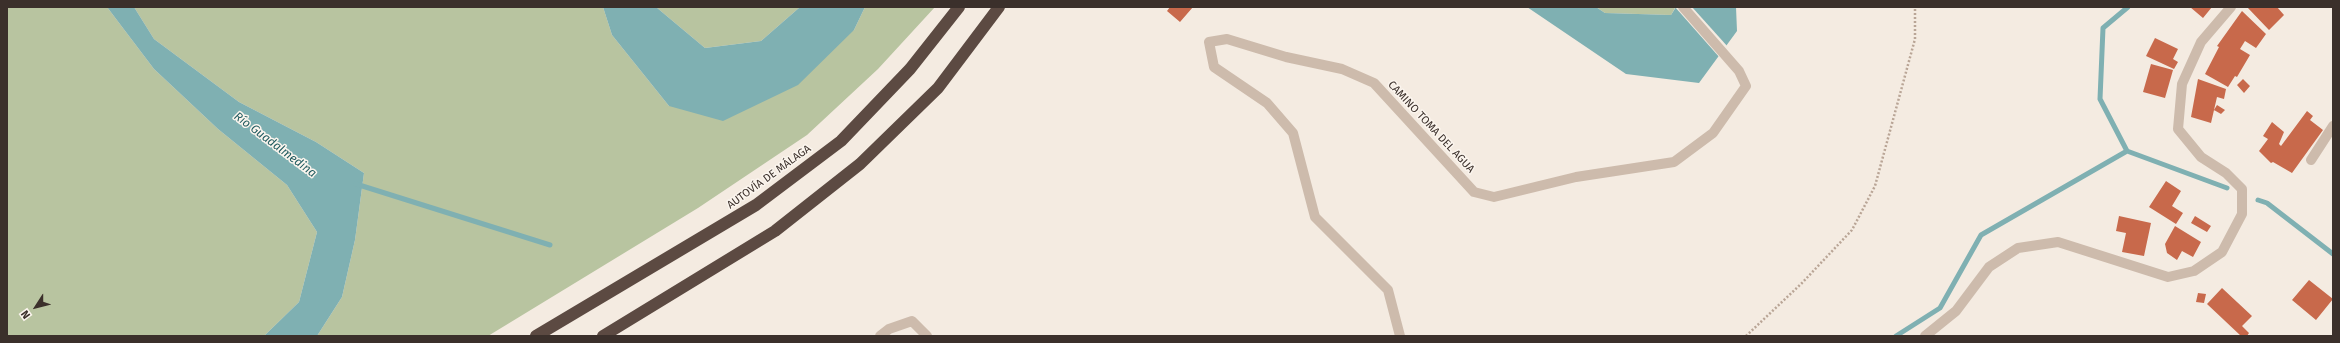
<!DOCTYPE html>
<meta charset="utf-8">
<style>
body{margin:0}
#map{position:relative;width:2340px;height:343px;overflow:hidden;background:#f4ebe1;font-family:"Fira Sans",sans-serif}
canvas{display:block}
.frame{position:absolute;inset:0;border:8px solid #3b302b;pointer-events:none}
.north{position:absolute;left:16px;top:287px;width:40px;height:40px;-webkit-text-stroke:3px #fbf5ee;paint-order:stroke;rotate:234deg;font-size:11px;font-weight:700;line-height:16px;text-align:center;color:#3b302b}
.north::after{content:'';display:block;margin:auto;width:14px;height:18px;background:#3b302b;clip-path:polygon(50% 0,100% 100%,50% 72%,0 100%)}
</style>
<div id="map">
<canvas width="2340" height="343"></canvas>
<div class="frame"></div>
<div class="north">N</div>
</div>
<script>
const context = document.querySelector('canvas').getContext('2d');
context.lineJoin = 'round';
function fill(path, color) {
  context.fillStyle = color;
  context.fill(path, 'evenodd');
}
function poly(rows) {
  const path = new Path2D();
  for (const r of rows) {
    path.moveTo(r[0], r[1]);
    for (let i = 2; i < r.length; i += 2) path.lineTo(r[i], r[i + 1]);
  }
  return path;
}
function trace(path, color, width, dash) {
  context.strokeStyle = color;
  context.lineWidth = width;
  context.lineCap = dash ? 'butt' : 'round';
  context.setLineDash(dash || []);
  context.stroke(path);
}
function label(font, color, halo, rows, align = 'center') {
  context.font = font + ' "Fira Sans",sans-serif';
  context.lineWidth = 3;
  context.setLineDash([]);
  context.textBaseline = 'middle';
  context.strokeStyle = halo;
  context.fillStyle = color;
  for (const [text, x, y, turn = 0] of rows) {
    context.save();
    context.translate(x, y);
    context.rotate((+turn || 0) * Math.PI / 180);
    context.textAlign = isNaN(turn) ? turn : align;
    if (halo) context.strokeText(text, 0, 0);
    context.fillText(text, 0, 0);
    context.restore();
  }
}
fill(poly([
 [7,7,107,7,154,69,218,129,287,185,317,232,299,302,264,336,7,336],
 [134,7,603,7,612,35,669,106,854,30,865,7,935,7,878,69,807,135,698,208,488,336,317,336,342,297,355,240,364,173,316,142,239,102,154,39],
 [656,7,800,7,761,41,705,48],
 [1596,7,1674,7,1675,8,1671,15,1605,13]
]), '#b8c4a0');
fill(poly([
 [107,7,134,7,154,39,239,102,316,142,364,173,355,240,342,297,317,336,264,336,299,302,317,232,287,185,218,129,154,69],
 [603,7,656,7,705,48,761,41,800,7,865,7,854,30,798,85,723,121,669,106,612,35],
 [1527,7,1596,7,1605,13,1671,15,1676,7,1736,7,1737,31,1699,83,1626,74]
]), '#7fb0b2');
fill(poly([
 [1675,7,1692,7,1728,47,1720,58]
]), '#f4ebe1');
trace(poly([
 [2128,7,2103,28,2100,99,2127,151,2227,188],
 [356,184,550,245],
 [2258,200,2267,203,2333,254],
 [1896,336,1940,308,1981,235,2127,151]
]), '#7fb0b2', 5);
fill(poly([
 [1170,7,1193,7,1180,22,1167,11],
 [2190,7,2212,7,2203,18],
 [2247,7,2277,7,2284,15,2269,30],
 [2242,11,2266,34,2256,48,2245,41,2240,49,2250,55,2237,77,2235,76,2228,87,2205,74,2219,47,2217,46],
 [2155,38,2178,49,2173,59,2178,62,2174,69,2146,56],
 [2151,64,2173,70,2165,98,2143,92],
 [2198,79,2226,89,2224,99,2217,97,2211,123,2191,117],
 [2243,79,2250,86,2244,93,2237,85],
 [2217,105,2225,110,2221,114,2214,110],
 [2307,111,2313,116,2310,120,2323,130,2292,173,2273,162,2271,163,2259,151,2268,139,2263,136,2272,122,2284,132,2279,144,2281,146],
 [2166,181,2181,191,2172,206,2183,213,2176,224,2149,207],
 [2119,216,2151,223,2144,256,2122,252,2126,233,2116,231],
 [2195,216,2211,226,2207,232,2191,223],
 [2175,226,2201,242,2193,257,2182,251,2177,260,2167,253,2165,244],
 [2309,280,2333,299,2316,320,2292,300],
 [2222,288,2252,316,2242,326,2249,333,2247,336,2241,336,2207,304],
 [2198,293,2206,294,2204,303,2196,302]
]), '#c8694b');
trace(poly([
 [1746,336,1802,283,1852,230,1875,186,1915,39,1915,7]
]), '#b9a596', 2.5, [2, 2]);
trace(poly([
 [2311,160,2333,126],
 [880,336,889,329,912,321,927,336],
 [1400,336,1388,290,1315,217,1293,133,1267,103,1214,67,1209,42,1227,39,1286,57,1342,69,1374,83,1474,192,1494,197,1576,177,1674,162,1713,133,1746,86,1739,71,1683,7],
 [1925,336,1956,311,1989,267,2018,248,2058,242,2168,277,2194,271,2222,252,2242,214,2242,189,2226,173,2201,157,2178,129,2182,84,2201,42,2231,7]
]), '#cdbbac', 10);
trace(poly([
 [536,336,756,205,841,141,910,69,959,7],
 [603,336,775,231,860,164,938,88,999,7]
]), '#5c4a42', 12);
label('11px', '#3b302b', '#fbf5ee', [
 ["CAMINO TOMA DEL AGUA",1431,127,47],
 ["AUTOVÍA DE MÁLAGA",769,177,-36]
]);
label('italic 12px', '#1f5a5e', '#fbf5ee', [
 ["Río Guadalmedina",275,145,37]
]);
</script>
